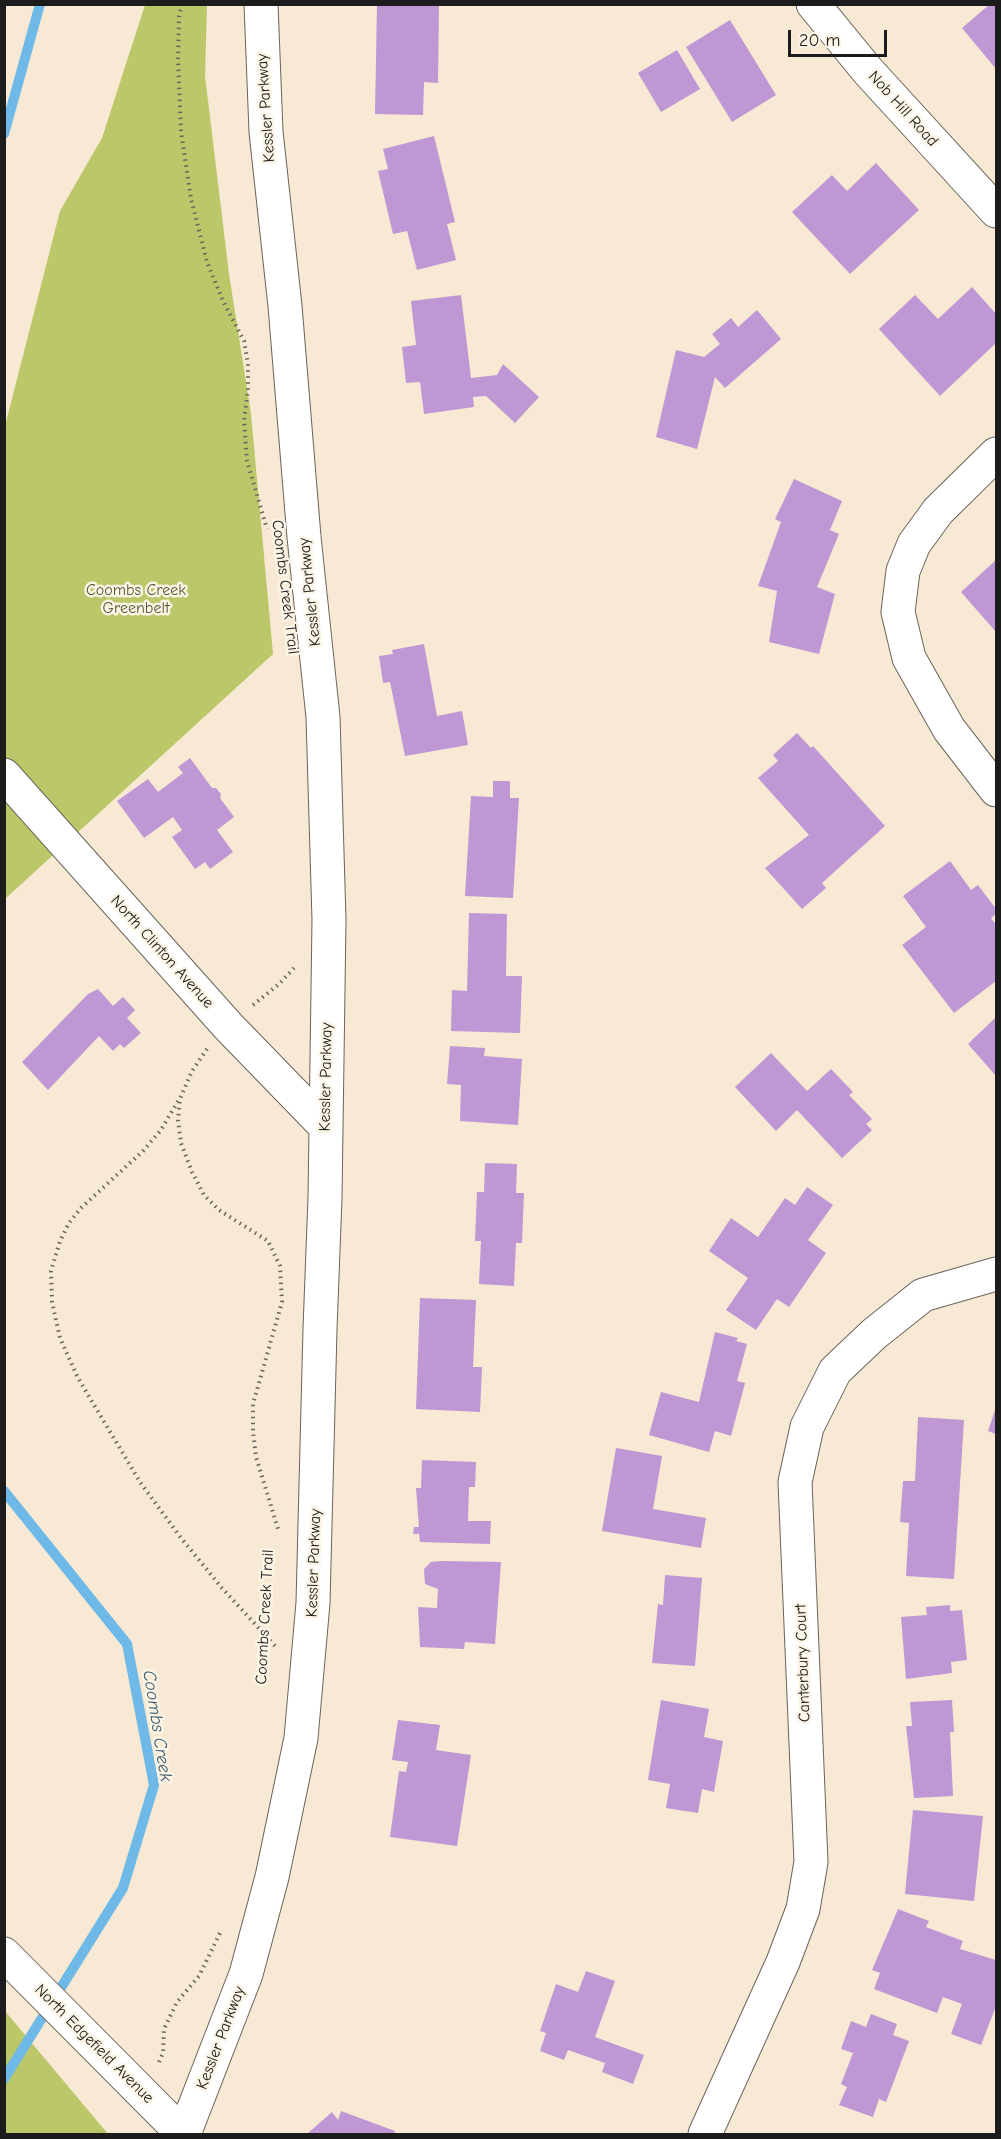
<!DOCTYPE html>
<style>
body{margin:0}
#map{position:relative;width:1001px;height:2139px;overflow:hidden;background:#f7e9d3;font-family:"Comic Neue",sans-serif}
canvas{display:block}
.frame{position:absolute;inset:0;border:6px solid #1c1c1c;pointer-events:none}
.scale{position:absolute;left:788px;top:30px;width:99px;height:27px;box-sizing:border-box;border:3px solid #1c1c1c;border-top:0;padding-left:8px;font-size:18px;line-height:21px;white-space:nowrap;color:#1c1c1c;-webkit-text-stroke:4px #fcf5e5;paint-order:stroke}
</style>
<div id="map">
<canvas width="1001" height="2139"></canvas>
<div class="frame"></div>
<div class="scale">20 m</div>
</div>
<script>
const context = document.querySelector('canvas').getContext('2d');
context.lineJoin = 'round';
function fill(path, color) {
  context.fillStyle = color;
  context.fill(path, 'evenodd');
}
function poly(rows) {
  const path = new Path2D();
  for (const r of rows) {
    path.moveTo(r[0], r[1]);
    for (let i = 2; i < r.length; i += 2) path.lineTo(r[i], r[i + 1]);
  }
  return path;
}
function trace(path, color, width, dash) {
  context.strokeStyle = color;
  context.lineWidth = width;
  context.lineCap = dash ? 'butt' : 'round';
  context.setLineDash(dash || []);
  context.stroke(path);
}
function label(font, color, halo, rows, align = 'center') {
  context.font = font + ' "Comic Neue",sans-serif';
  context.lineWidth = 5;
  context.setLineDash([]);
  context.textBaseline = 'middle';
  context.strokeStyle = halo;
  context.fillStyle = color;
  for (const [text, x, y, turn = 0] of rows) {
    context.save();
    context.translate(x, y);
    context.rotate((+turn || 0) * Math.PI / 180);
    context.textAlign = isNaN(turn) ? turn : align;
    if (halo) context.strokeText(text, 0, 0);
    context.fillText(text, 0, 0);
    context.restore();
  }
}
fill(poly([
 [145,5,207,5,205,76,229,274,251,414,273,654,5,899,5,426,60,211,102,138],
 [5,2011,108,2134,5,2134]
]), '#bbc769');
trace(poly([
 [4,134,40,4],
 [4,1491,127,1644,154,1785,123,1888,4,2079]
]), '#6eb9e7', 10);
fill(poly([
 [377,4,439,4,438,83,424,82,423,115,375,114],
 [990,4,996,4,996,69,962,28],
 [730,20,776,95,732,122,686,47],
 [677,50,700,89,661,112,638,73],
 [434,136,455,222,447,224,456,260,417,270,407,231,393,234,378,171,388,169,383,149],
 [876,163,919,210,850,274,792,212,832,175,847,191],
 [972,287,996,314,996,343,940,396,879,329,915,295,938,319],
 [461,295,471,378,497,375,503,364,539,397,515,423,486,396,473,397,474,407,424,414,420,382,406,383,402,347,416,345,411,301],
 [757,310,781,339,725,388,715,377,697,449,656,437,676,350,704,357,720,344,712,334,731,318,738,327],
 [794,479,842,501,830,530,839,534,817,587,835,594,819,654,769,642,777,591,758,586,781,522,775,519],
 [996,560,996,632,961,592],
 [424,644,437,716,462,711,468,745,405,756,390,682,383,683,379,656,393,654,392,650],
 [797,733,811,748,813,746,885,826,822,883,826,888,802,909,765,868,809,835,758,778,778,761,773,755],
 [190,758,212,788,216,788,221,794,220,798,234,817,217,830,233,852,210,869,205,862,195,869,172,837,182,830,173,817,144,838,117,801,148,779,158,792,183,773,178,767],
 [493,781,510,781,510,798,519,798,513,898,465,896,471,796,493,797],
 [950,861,971,890,978,885,996,909,996,914,991,918,996,925,996,981,954,1013,902,945,926,927,903,896],
 [469,913,507,914,506,976,522,976,520,1033,451,1031,452,990,467,991],
 [98,989,113,1006,123,997,135,1010,127,1018,141,1033,124,1048,120,1044,113,1051,99,1036,48,1090,22,1062,88,994],
 [996,1017,996,1076,968,1044],
 [450,1046,485,1048,484,1056,522,1059,518,1125,460,1121,461,1085,447,1084],
 [771,1053,807,1091,831,1069,853,1092,849,1095,872,1119,866,1124,872,1130,842,1158,797,1110,776,1131,735,1087],
 [485,1163,517,1164,516,1193,524,1193,522,1243,516,1243,514,1286,479,1284,481,1241,475,1241,477,1192,484,1192],
 [807,1187,833,1205,808,1240,826,1253,789,1307,777,1299,756,1330,726,1310,748,1278,709,1251,731,1218,758,1237,785,1198,795,1205],
 [420,1298,476,1300,473,1367,482,1367,480,1412,416,1409],
 [715,1332,738,1338,736,1341,747,1344,737,1381,745,1383,731,1436,715,1431,709,1452,649,1435,661,1392,699,1402],
 [996,1407,996,1434,988,1431],
 [918,1417,964,1420,954,1579,906,1576,909,1523,900,1522,903,1481,915,1481],
 [616,1448,662,1456,653,1509,706,1518,701,1548,602,1531],
 [422,1460,476,1462,475,1487,469,1487,468,1521,491,1521,490,1544,420,1542,419,1534,413,1534,414,1527,419,1527,416,1488,421,1488],
 [442,1561,501,1562,495,1644,465,1642,464,1649,420,1647,418,1607,437,1608,438,1589,425,1584,424,1569,431,1562],
 [665,1575,702,1578,695,1666,652,1663,658,1604,663,1605],
 [950,1605,950,1611,962,1610,967,1660,951,1662,952,1673,906,1679,901,1617,927,1615,926,1607],
 [661,1700,709,1709,704,1737,723,1741,714,1792,702,1789,698,1813,666,1808,670,1784,648,1780],
 [952,1700,954,1732,950,1732,953,1796,914,1798,906,1726,912,1726,910,1702],
 [398,1720,440,1725,436,1750,471,1755,457,1846,390,1837,399,1771,406,1772,408,1762,392,1760],
 [913,1810,983,1816,974,1901,905,1894],
 [898,1909,929,1921,926,1927,963,1941,960,1949,996,1960,996,2006,981,2045,951,2034,962,2004,943,1997,937,2013,874,1989,880,1973,872,1970],
 [586,1971,615,1981,595,2037,644,2055,633,2084,602,2072,605,2063,568,2050,564,2060,540,2051,546,2033,540,2031,556,1984,578,1992],
 [871,2014,897,2024,893,2035,909,2041,886,2102,879,2099,873,2117,839,2105,847,2087,841,2084,853,2053,841,2049,851,2021,866,2027],
 [341,2111,395,2131,394,2134,307,2134,332,2112,338,2120]
]), '#bf97d4');
const minor = poly([
 [813,4,868,71,996,211],
 [996,454,938,511,914,544,903,571,898,612,909,658,949,729,996,790],
 [4,775,228,1026,325,1126],
 [705,2134,783,1962,803,1909,811,1862,795,1482,807,1427,835,1371,874,1334,923,1295,996,1274]
]);
const tertiary = poly([
 [4,1954,183,2134],
 [184,2134,246,1974,272,1877,301,1738,313,1603,320,1329,325,1198,329,920,323,717,304,537,285,306,266,132,261,4]
]);
trace(minor, '#69645c', 35);
trace(tertiary, '#69645c', 35);
trace(poly([
 [182,4,179,16,178,60,181,131,191,199,207,262,223,301,244,341,248,364,248,390,244,420,247,461,267,529],
 [253,1005,279,984,294,968],
 [207,1049,192,1071,180,1099,178,1120,181,1143,192,1172,204,1195,219,1210,268,1241,280,1266,282,1302,253,1404,253,1431,256,1457,279,1532],
 [178,1101,161,1130,143,1151,81,1208,69,1223,60,1241,51,1271,52,1302,60,1338,78,1378,140,1482,181,1538,222,1588,275,1646],
 [159,2062,163,2053,164,2029,177,2002,199,1976,221,1931]
]), '#69645c', 4, [1.5, 4.5]);
trace(minor, '#fff', 33);
trace(tertiary, '#fff', 33);
label('16px', '#1c1c1c', '#fcf5e5', [
 ["Kessler Parkway",266,108,-94],
 ["Nob Hill Road",903,109,48],
 ["Coombs Creek Trail",285,587,83],
 ["Kessler Parkway",310,592,-96],
 ["North Clinton Avenue",162,952,48],
 ["Kessler Parkway",326,1077,-89],
 ["Kessler Parkway",314,1563,-88],
 ["Coombs Creek Trail",265,1617,-87],
 ["Canterbury Court",803,1663,-92],
 ["Kessler Parkway",221,2038,-69],
 ["North Edgefield Avenue",94,2044,45]
]);
label('16px', '#545837', '#fcf5e5', [
 ["Coombs Creek",136,590],
 ["Greenbelt",136,608]
]);
label('italic 18px', '#3d5b6d', '#fcf5e5', [
 ["Coombs Creek",157,1726,81]
]);
</script>
